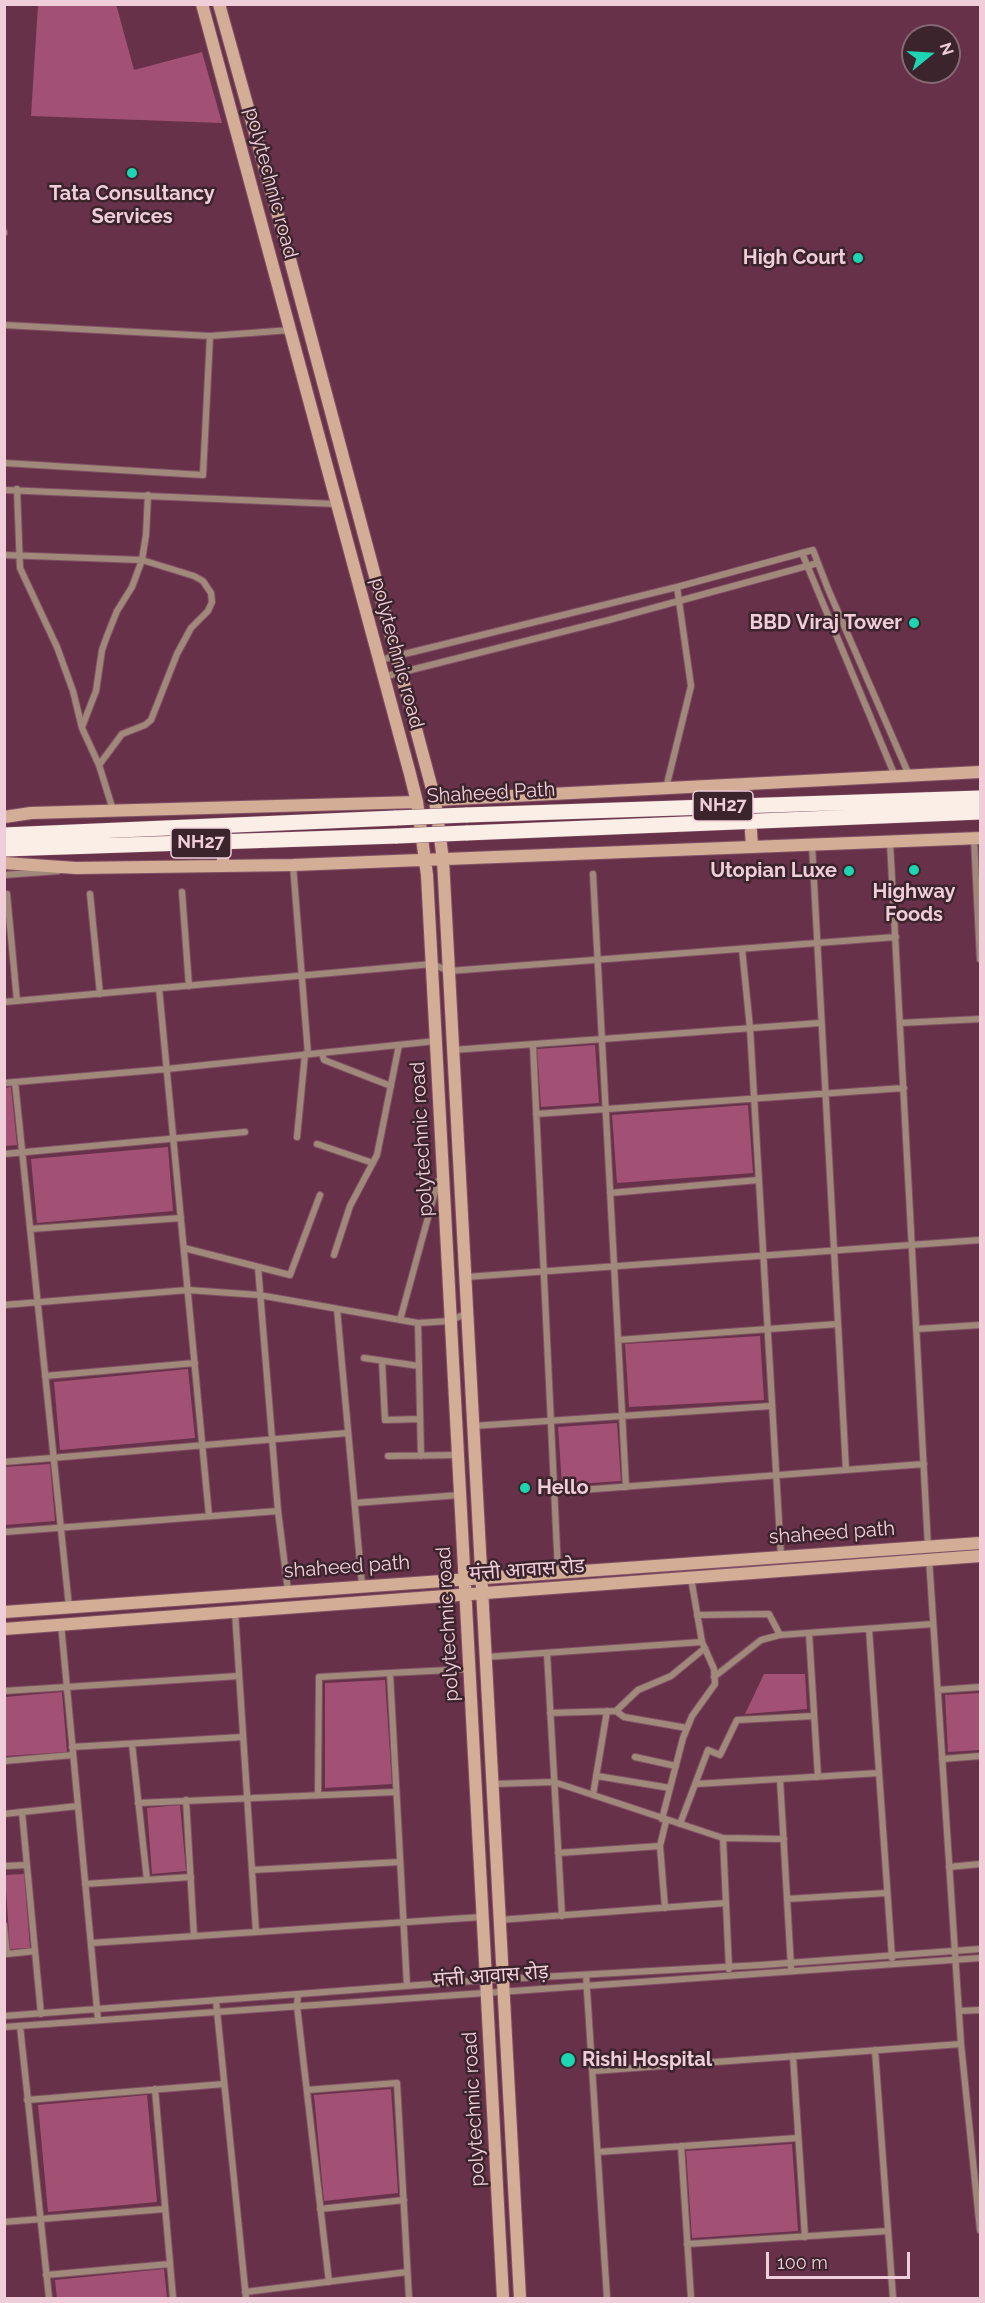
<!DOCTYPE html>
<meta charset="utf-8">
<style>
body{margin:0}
#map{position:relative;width:985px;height:2303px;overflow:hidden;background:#673249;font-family:Raleway,sans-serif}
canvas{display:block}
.frame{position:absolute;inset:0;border:6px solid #efceda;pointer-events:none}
.north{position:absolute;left:901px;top:24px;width:60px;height:60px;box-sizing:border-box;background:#3c242d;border:2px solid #846872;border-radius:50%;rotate:72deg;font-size:16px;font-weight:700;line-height:24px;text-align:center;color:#efceda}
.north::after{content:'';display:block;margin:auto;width:21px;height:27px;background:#1dd5b1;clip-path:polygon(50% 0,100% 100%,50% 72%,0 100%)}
.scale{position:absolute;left:766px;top:2252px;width:144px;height:27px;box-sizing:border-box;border:3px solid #efceda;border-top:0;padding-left:8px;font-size:18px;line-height:21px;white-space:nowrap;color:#efceda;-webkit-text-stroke:4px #3c242d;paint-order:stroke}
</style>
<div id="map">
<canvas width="985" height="2303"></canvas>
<div class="frame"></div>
<div class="north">N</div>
<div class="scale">100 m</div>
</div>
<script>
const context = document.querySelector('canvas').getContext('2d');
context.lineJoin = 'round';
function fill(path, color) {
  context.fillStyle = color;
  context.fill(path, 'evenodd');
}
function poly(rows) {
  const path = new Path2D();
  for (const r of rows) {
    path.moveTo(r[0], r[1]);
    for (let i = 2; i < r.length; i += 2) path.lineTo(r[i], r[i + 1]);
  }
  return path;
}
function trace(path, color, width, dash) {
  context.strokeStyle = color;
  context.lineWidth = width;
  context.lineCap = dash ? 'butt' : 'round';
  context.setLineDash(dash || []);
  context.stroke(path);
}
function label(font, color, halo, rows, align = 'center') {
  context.font = font + ' Raleway,"Noto Sans Devanagari",sans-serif';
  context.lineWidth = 5;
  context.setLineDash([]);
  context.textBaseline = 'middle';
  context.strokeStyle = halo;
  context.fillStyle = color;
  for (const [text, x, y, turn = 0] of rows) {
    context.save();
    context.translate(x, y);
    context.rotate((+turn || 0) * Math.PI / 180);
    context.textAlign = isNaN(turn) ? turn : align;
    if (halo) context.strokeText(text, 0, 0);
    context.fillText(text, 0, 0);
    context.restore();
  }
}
fill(poly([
 [116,4,134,70,202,52,222,123,31,116,38,5],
 [595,1045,599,1103,541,1107,537,1049],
 [11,1087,17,1145,5,1146,5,1088],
 [748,1105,753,1173,617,1183,612,1115],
 [168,1147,173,1211,37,1223,31,1159],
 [760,1336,764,1400,629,1407,625,1344],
 [188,1369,195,1438,60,1450,54,1382],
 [617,1423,621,1481,562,1485,558,1427],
 [50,1464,55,1521,5,1525,5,1467],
 [764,1674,805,1674,807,1709,745,1714],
 [385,1680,392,1784,325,1788,325,1683],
 [62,1692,67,1752,5,1756,5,1697],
 [980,1693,980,1750,948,1752,945,1695],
 [180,1805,186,1871,152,1874,147,1808],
 [24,1874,30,1948,10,1949,5,1875],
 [391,2089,398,2193,324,2201,314,2095],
 [147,2095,157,2202,48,2212,38,2105],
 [792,2144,798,2231,692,2238,686,2151],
 [164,2269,167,2298,57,2298,55,2280]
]), '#a25174');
const street = poly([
 [4,232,4,233],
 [4,325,210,336,203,475,4,463],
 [210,336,291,330],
 [17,489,20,568,57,647,73,691,82,728,99,765,113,810],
 [4,490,336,504],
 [802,553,895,776],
 [4,555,142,560,194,576,203,581,211,593,212,602,208,611,191,628,177,654,151,720,145,725,122,734,99,765],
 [380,660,677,587,813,550,828,589,909,775],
 [383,677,609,620,818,563],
 [82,727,96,691,102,650,107,636,117,611,132,587,142,560,146,535,148,495],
 [666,788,691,686,677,587],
 [974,839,980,959],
 [890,842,928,1547],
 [812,845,846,1470],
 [293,865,308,1054],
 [593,874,626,1487],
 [4,875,58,871],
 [182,892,189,986],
 [7,894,17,1001],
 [90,894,100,994],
 [742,949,750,1028,781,1556],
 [159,988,209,1516],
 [4,1002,432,964,449,971,896,937],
 [900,1023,980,1019],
 [533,1045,558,1571],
 [453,1050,820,1023],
 [322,1053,324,1060,391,1086],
 [15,1082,69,1607],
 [4,1083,167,1069,436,1041],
 [536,1114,904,1088],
 [297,1137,305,1054],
 [317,1144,373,1163],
 [4,1154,245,1132],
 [610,1193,758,1180],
 [30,1229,181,1218],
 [184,1248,290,1275,320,1195],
 [334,1255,350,1206,377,1155,399,1045],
 [258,1267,278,1511,288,1591],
 [466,1277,980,1240],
 [4,1305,188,1290,259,1295,418,1323,450,1321,467,1313],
 [337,1309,362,1585],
 [400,1320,438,1181,441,1181],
 [418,1323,421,1456],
 [917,1329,980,1325],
 [618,1340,838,1324],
 [364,1358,419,1366],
 [382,1361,385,1420,420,1419],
 [45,1376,195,1363],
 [473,1426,771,1406],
 [388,1456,458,1455],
 [4,1462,348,1433],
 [555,1492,924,1464],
 [355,1503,460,1495],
 [4,1532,278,1511],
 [929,1558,961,2044,980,2230],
 [235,1612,256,1932],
 [697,1615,769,1614,780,1635,933,1624],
 [61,1624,98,2020],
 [869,1629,892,1958],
 [809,1633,818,1777],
 [547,1653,562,1916],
 [486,1657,702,1642],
 [714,1677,761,1640,780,1635],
 [938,1690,980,1687],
 [4,1691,239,1676],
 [616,1711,638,1690,671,1676,705,1648],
 [550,1713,616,1711,624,1717,687,1728],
 [132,1744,147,1880],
 [72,1747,243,1737],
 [635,1757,676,1766],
 [942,1759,980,1756],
 [4,1761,73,1755],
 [597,1776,670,1788],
 [780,1779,791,1967],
 [493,1784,554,1782,723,1838,784,1839],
 [696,1784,879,1773],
 [318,1795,319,1677,390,1673],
 [593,1795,607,1711],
 [186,1800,194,1936],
 [138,1803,396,1792],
 [22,1812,78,1806],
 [4,1814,22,1812,35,1951,7,1954,4,1925],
 [662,1819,683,1738,692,1716,715,1684,714,1669,702,1642,691,1578],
 [680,1824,708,1750,720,1755,737,1720,814,1716],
 [723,1838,729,1969],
 [558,1853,660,1846],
 [4,1866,27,1865],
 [949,1867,980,1864],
 [252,1870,400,1862],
 [85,1884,191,1877],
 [787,1899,887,1893],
 [665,1908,660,1846,666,1821],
 [499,1920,726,1903],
 [91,1943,482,1917],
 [35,1951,41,2014],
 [586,1975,607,2298],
 [407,1986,390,1673,469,1669],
 [298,1994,297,2006,329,2282],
 [216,2001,246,2298],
 [959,2011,980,2010],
 [4,2016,486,1980,761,1965,980,1949],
 [20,2026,49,2298],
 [4,2027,980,1958],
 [875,2050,893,2298],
 [793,2056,805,2237],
 [593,2071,961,2044],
 [155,2089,173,2298],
 [307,2090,397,2083,409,2298],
 [27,2100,224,2084],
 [681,2146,691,2298],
 [598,2152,798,2138],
 [320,2209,404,2200],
 [4,2222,165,2209],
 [687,2244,888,2231],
 [46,2275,170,2264],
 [245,2292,407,2272]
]);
const secondary = poly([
 [202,4,410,774,417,802,427,875,503,2298],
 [219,4,284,237,427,770,435,800,443,860,520,2298],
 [435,800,980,772],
 [4,817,31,813,417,802],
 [751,831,752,847],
 [223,849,223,866],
 [4,863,76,868,293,865,980,838],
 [4,1612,980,1543],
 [4,1629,980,1556]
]);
const highway = poly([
 [466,815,980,798],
 [466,833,980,812],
 [4,835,396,818],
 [4,849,397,836]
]);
trace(street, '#825166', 8);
trace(secondary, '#825166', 14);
trace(highway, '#825166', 16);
trace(street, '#a0897a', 6);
trace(secondary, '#d3ad95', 12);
trace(highway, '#faeee6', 15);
const highwayBridge = poly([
 [396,818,466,815],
 [397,836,466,833]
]);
trace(highwayBridge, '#825166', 16, []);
trace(highwayBridge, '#faeee6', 15);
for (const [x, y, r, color] of [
 [132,173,6,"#1dd5b1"],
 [858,258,6,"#1dd5b1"],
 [914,623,6,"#1dd5b1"],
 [914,870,6,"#1dd5b1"],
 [849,871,6,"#1dd5b1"],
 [525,1488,6,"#1dd5b1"],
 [568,2060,8,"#1dd5b1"]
]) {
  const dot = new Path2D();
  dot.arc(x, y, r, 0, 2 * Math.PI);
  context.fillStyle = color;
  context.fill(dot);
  trace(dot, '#3c242d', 2);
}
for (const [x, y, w] of [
 [723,806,60],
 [201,843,60]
]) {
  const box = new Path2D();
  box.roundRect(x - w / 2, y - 15, w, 30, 4.5);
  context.fillStyle = '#3c242d';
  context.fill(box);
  trace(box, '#efceda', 1.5);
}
label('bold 18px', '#efceda', null, [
 ["NH27",723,806],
 ["NH27",201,843]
]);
label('20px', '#efceda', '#3c242d', [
 ["polytechnic road",271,183,75],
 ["polytechnic road",397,653,75],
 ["Shaheed Path",491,793,-3],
 ["polytechnic road",422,1139,-93],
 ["shaheed path",832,1533,-4],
 ["shaheed path",347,1567,-4],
 ["मंत्ती आवास रोड",527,1570,-4],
 ["polytechnic road",448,1624,-93],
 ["मंत्ती आवास रोड़",491,1976,-4],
 ["polytechnic road",474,2109,-93]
]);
label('bold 20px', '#efceda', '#3c242d', [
 ["Tata Consultancy",132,194,"center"],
 ["Services",132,217,"center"],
 ["High Court",846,258],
 ["BBD Viraj Tower",902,623],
 ["Utopian Luxe",837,871],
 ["Highway",914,892,"center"],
 ["Foods",914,915,"center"],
 ["Hello",537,1488,"left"],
 ["Rishi Hospital",582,2060,"left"]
], 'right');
</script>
